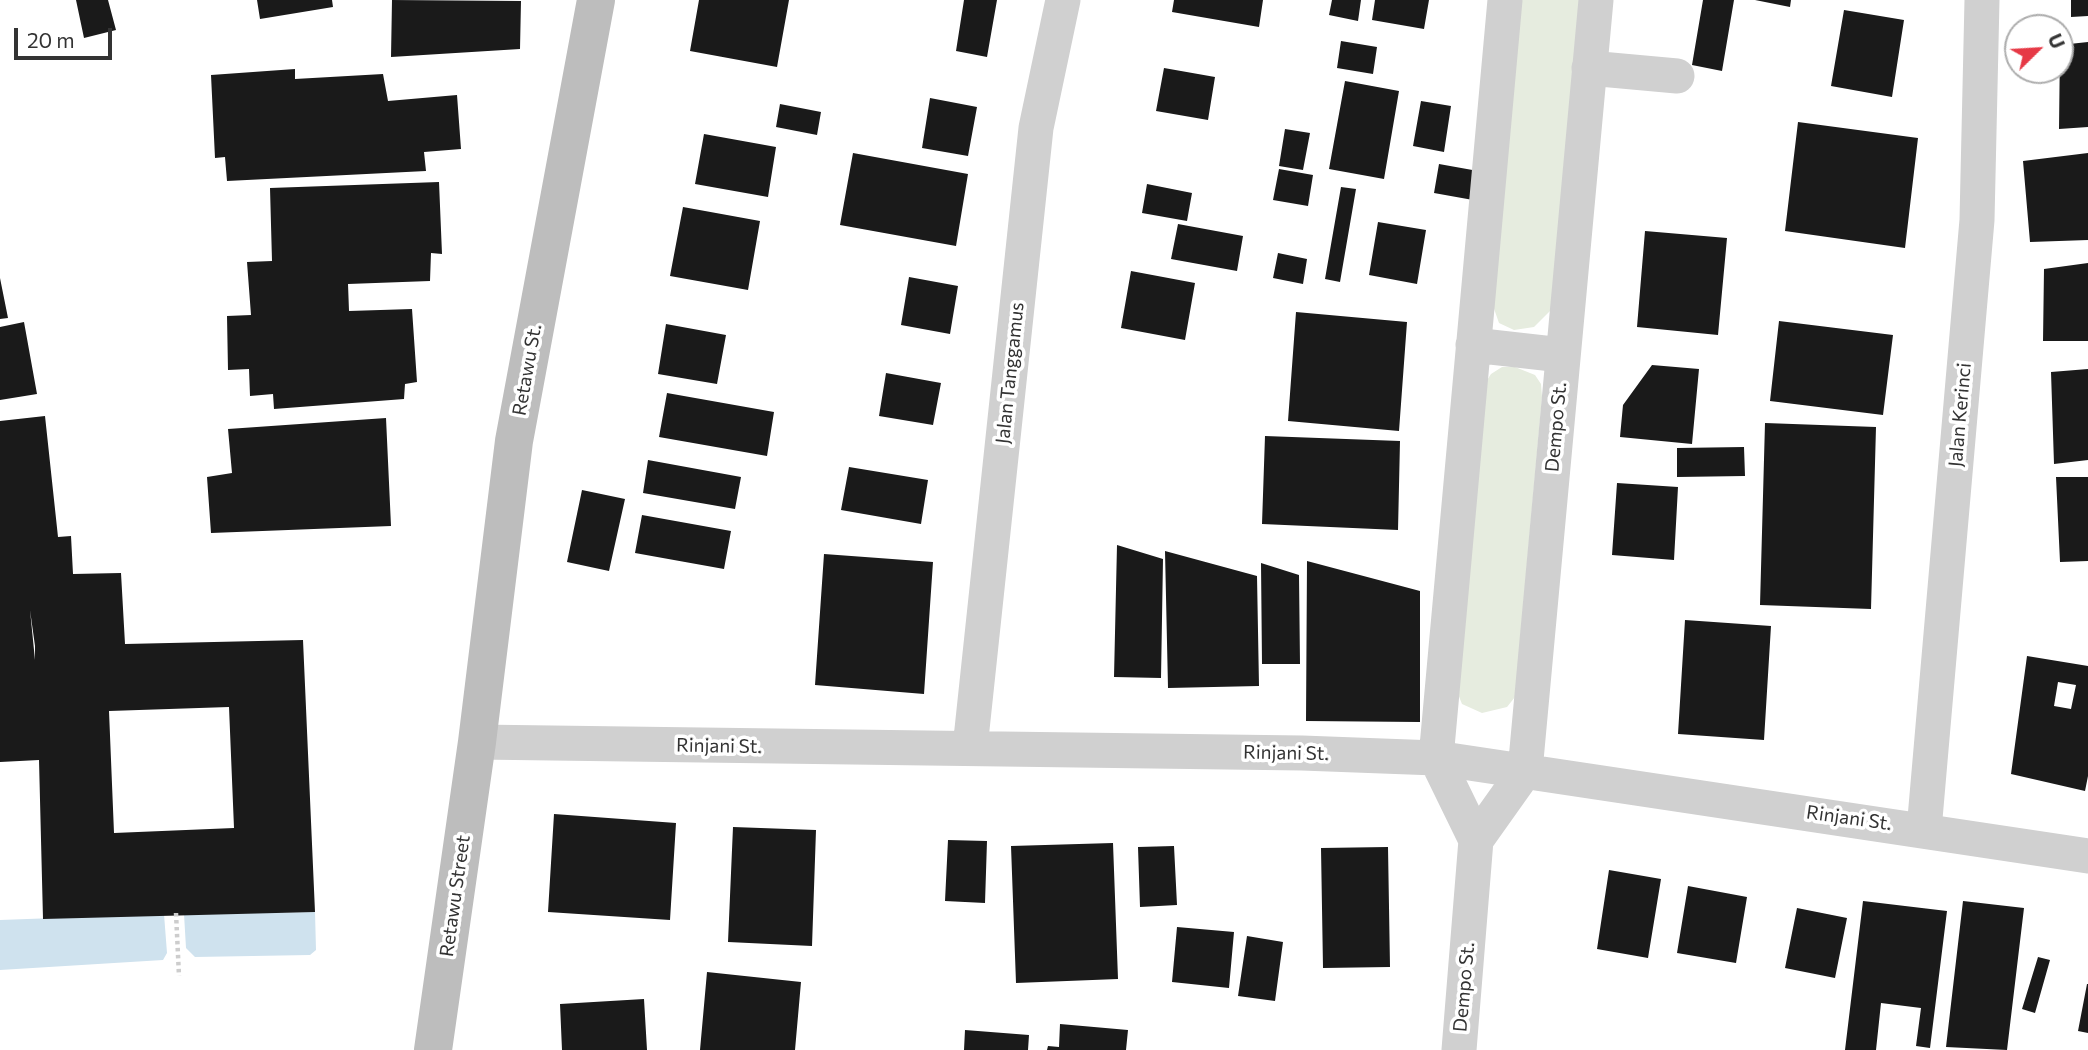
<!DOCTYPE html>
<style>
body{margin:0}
#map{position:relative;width:2088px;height:1050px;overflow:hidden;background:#fff;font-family:Commissioner,sans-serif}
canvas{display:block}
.north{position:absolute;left:2004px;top:14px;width:70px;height:70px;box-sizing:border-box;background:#fff;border:2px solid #adadad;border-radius:50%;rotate:66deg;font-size:19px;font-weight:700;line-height:28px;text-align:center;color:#333}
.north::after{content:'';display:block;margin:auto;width:24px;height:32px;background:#e63946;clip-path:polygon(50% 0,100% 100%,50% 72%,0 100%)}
.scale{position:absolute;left:14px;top:28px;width:98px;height:32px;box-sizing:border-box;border:4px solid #333;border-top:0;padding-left:9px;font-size:21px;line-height:24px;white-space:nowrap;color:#333;-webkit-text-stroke:5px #fff;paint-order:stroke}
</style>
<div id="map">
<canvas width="2088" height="1050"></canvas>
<div class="north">U</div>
<div class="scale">20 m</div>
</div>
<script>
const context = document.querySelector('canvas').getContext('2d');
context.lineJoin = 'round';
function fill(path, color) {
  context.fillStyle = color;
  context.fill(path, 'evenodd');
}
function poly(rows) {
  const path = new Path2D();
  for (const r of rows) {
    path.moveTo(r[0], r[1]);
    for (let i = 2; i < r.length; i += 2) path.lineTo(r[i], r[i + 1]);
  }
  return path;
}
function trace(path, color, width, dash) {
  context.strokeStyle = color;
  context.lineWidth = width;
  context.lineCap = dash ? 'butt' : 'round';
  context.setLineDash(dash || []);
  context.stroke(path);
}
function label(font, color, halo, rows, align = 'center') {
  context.font = font + ' Commissioner,sans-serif';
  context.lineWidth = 7;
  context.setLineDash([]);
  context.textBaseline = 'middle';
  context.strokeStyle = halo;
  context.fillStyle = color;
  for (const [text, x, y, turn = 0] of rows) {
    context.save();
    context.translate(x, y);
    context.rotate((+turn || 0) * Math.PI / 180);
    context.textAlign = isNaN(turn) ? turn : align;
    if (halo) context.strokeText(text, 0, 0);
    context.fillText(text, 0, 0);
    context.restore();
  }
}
fill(poly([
 [1519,0,1581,0,1551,310,1534,327,1514,330,1499,323,1491,300],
 [1502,367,1515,367,1535,375,1541,384,1542,397,1515,697,1507,707,1482,713,1462,704,1458,694,1482,388,1491,374]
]), '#e6ecdf');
fill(poly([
 [315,912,316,950,310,955,195,957,186,948,184,914],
 [164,914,167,953,163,960,0,970,0,920]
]), '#cfe2ee');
fill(poly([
 [76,0,108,0,116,30,84,38],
 [257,0,332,0,333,7,260,19],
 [392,0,521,1,520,49,391,57],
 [699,0,789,0,777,67,690,51],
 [964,0,997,0,987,57,956,51],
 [1174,0,1263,0,1259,27,1172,12],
 [1332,0,1361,0,1358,21,1329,15],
 [1375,0,1429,0,1424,29,1372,20],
 [1703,0,1734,0,1722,71,1692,65],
 [1755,0,1791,0,1790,7],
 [2071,0,2088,0,2088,16,2071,17],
 [1844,10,1904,20,1892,97,1831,86],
 [1341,41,1377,47,1373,74,1337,68],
 [2088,42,2088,127,2059,129,2060,45],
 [1164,68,1215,77,1208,120,1156,111],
 [295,69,295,79,383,74,388,101,457,95,461,149,424,152,426,171,227,181,225,157,215,158,211,75],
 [1345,81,1399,91,1384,179,1329,169],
 [930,98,977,107,968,156,922,148],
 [1421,101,1451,106,1444,152,1413,146],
 [780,104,821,112,817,135,776,127],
 [1798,122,1918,138,1905,248,1785,231],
 [1285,129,1310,133,1303,170,1279,166],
 [704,134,776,147,768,197,695,184],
 [853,153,968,174,956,246,840,225],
 [2088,153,2088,240,2030,242,2023,161],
 [1439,164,1478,171,1473,200,1434,193],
 [1279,169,1313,175,1308,206,1273,200],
 [439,182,442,254,431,253,430,281,348,284,349,311,412,309,417,382,405,384,404,399,274,409,273,394,250,396,249,369,228,370,227,316,251,315,247,262,272,261,270,188],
 [1147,184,1192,193,1187,221,1142,213],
 [1341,187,1356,189,1340,282,1325,279],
 [683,207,760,221,748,290,670,276],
 [1378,222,1426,230,1417,284,1369,275],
 [1178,224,1243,236,1237,271,1171,259],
 [1645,231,1727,238,1718,335,1637,327],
 [1278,253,1307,259,1303,284,1273,278],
 [2088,263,2088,341,2043,341,2044,269],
 [1131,271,1195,283,1185,340,1121,328],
 [909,277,958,286,950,334,901,325],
 [0,278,8,318,0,319],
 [1296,312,1407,322,1399,431,1288,421],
 [1779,321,1893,335,1883,415,1770,401],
 [24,322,37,394,0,400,0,327],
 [666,324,726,335,717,384,658,374],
 [1652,365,1699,369,1692,444,1620,437,1623,405],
 [2088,369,2088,460,2054,464,2051,372],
 [886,373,941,383,933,425,879,416],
 [667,393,774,412,767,456,659,437],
 [45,416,58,537,71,536,73,574,121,573,125,644,303,640,315,912,43,919,39,760,0,762,0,421],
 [30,610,35,646,35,660],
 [229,707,234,828,114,833,109,711],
 [386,418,391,526,211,533,207,477,232,473,228,429],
 [1765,423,1876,427,1871,609,1760,605],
 [1265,436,1400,441,1398,530,1262,524],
 [1744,447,1745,476,1677,477,1677,448],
 [648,460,741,477,735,509,643,493],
 [849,467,928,480,921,524,841,510],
 [2056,477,2088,477,2088,561,2060,562],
 [1617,483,1678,487,1674,560,1612,555],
 [582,490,625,499,609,571,567,562],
 [642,515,731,531,724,569,635,553],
 [1117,545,1163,559,1161,678,1114,677],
 [1165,551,1257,576,1259,686,1168,688],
 [824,554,933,562,924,694,815,685],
 [1307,561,1420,591,1420,722,1306,721],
 [1261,563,1299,575,1300,664,1262,664],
 [1685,620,1771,626,1764,740,1678,734],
 [2027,656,2088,666,2088,776,2085,791,2011,774],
 [2058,682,2076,685,2071,709,2054,706],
 [554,814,676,823,670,920,548,912],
 [733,827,816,830,812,946,728,942],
 [948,840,987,841,985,903,945,901],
 [1113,843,1118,979,1016,983,1011,846],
 [1174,846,1177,905,1140,907,1138,847],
 [1388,847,1390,967,1323,968,1321,848],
 [1609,870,1661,879,1648,958,1597,949],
 [1688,886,1747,897,1736,963,1677,953],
 [1863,901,1947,911,1930,1048,1916,1046,1921,1008,1881,1003,1876,1050,1845,1050],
 [1963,901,2024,908,2007,1050,1946,1047],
 [1797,908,1847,918,1835,978,1785,968],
 [1177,927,1234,932,1229,988,1172,982],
 [1247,936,1283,942,1275,1001,1238,996],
 [2038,957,2050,960,2035,1013,2022,1009],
 [707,972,801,982,795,1050,700,1050],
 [2087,984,2088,984,2088,1033,2078,1031],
 [644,999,647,1050,562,1050,560,1004],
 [1060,1024,1128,1030,1126,1050,1047,1050,1048,1046,1059,1047],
 [965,1030,1029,1035,1028,1050,964,1050]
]), '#1a1a1a');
trace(poly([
 [176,913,179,976]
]), '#cdcdcd', 4.5, [3.5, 3.5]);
trace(poly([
 [1589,68,1677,76],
 [1473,345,1562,355],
 [477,742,1302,753,1436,758,2088,856],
 [970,748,1036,128,1063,0],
 [1924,830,1977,220,1982,0],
 [1476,840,1436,758,1505,0],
 [1459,1050,1476,840,1525,771,1596,0]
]), '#d0d0d0', 35);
trace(poly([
 [433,1050,477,742,514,441,596,0]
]), '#bdbdbd', 38);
label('19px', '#333', '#fff', [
 ["Retawu St.",527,370,-80],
 ["Jalan Tanggamus",1010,373,-84],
 ["Jalan Kerinci",1960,415,-85],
 ["Dempo St.",1556,427,-85],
 ["Rinjani St.",719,746,1],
 ["Rinjani St.",1286,753,1],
 ["Rinjani St.",1849,818,8],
 ["Retawu Street",455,896,-82],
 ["Dempo St.",1464,987,-85]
]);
</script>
